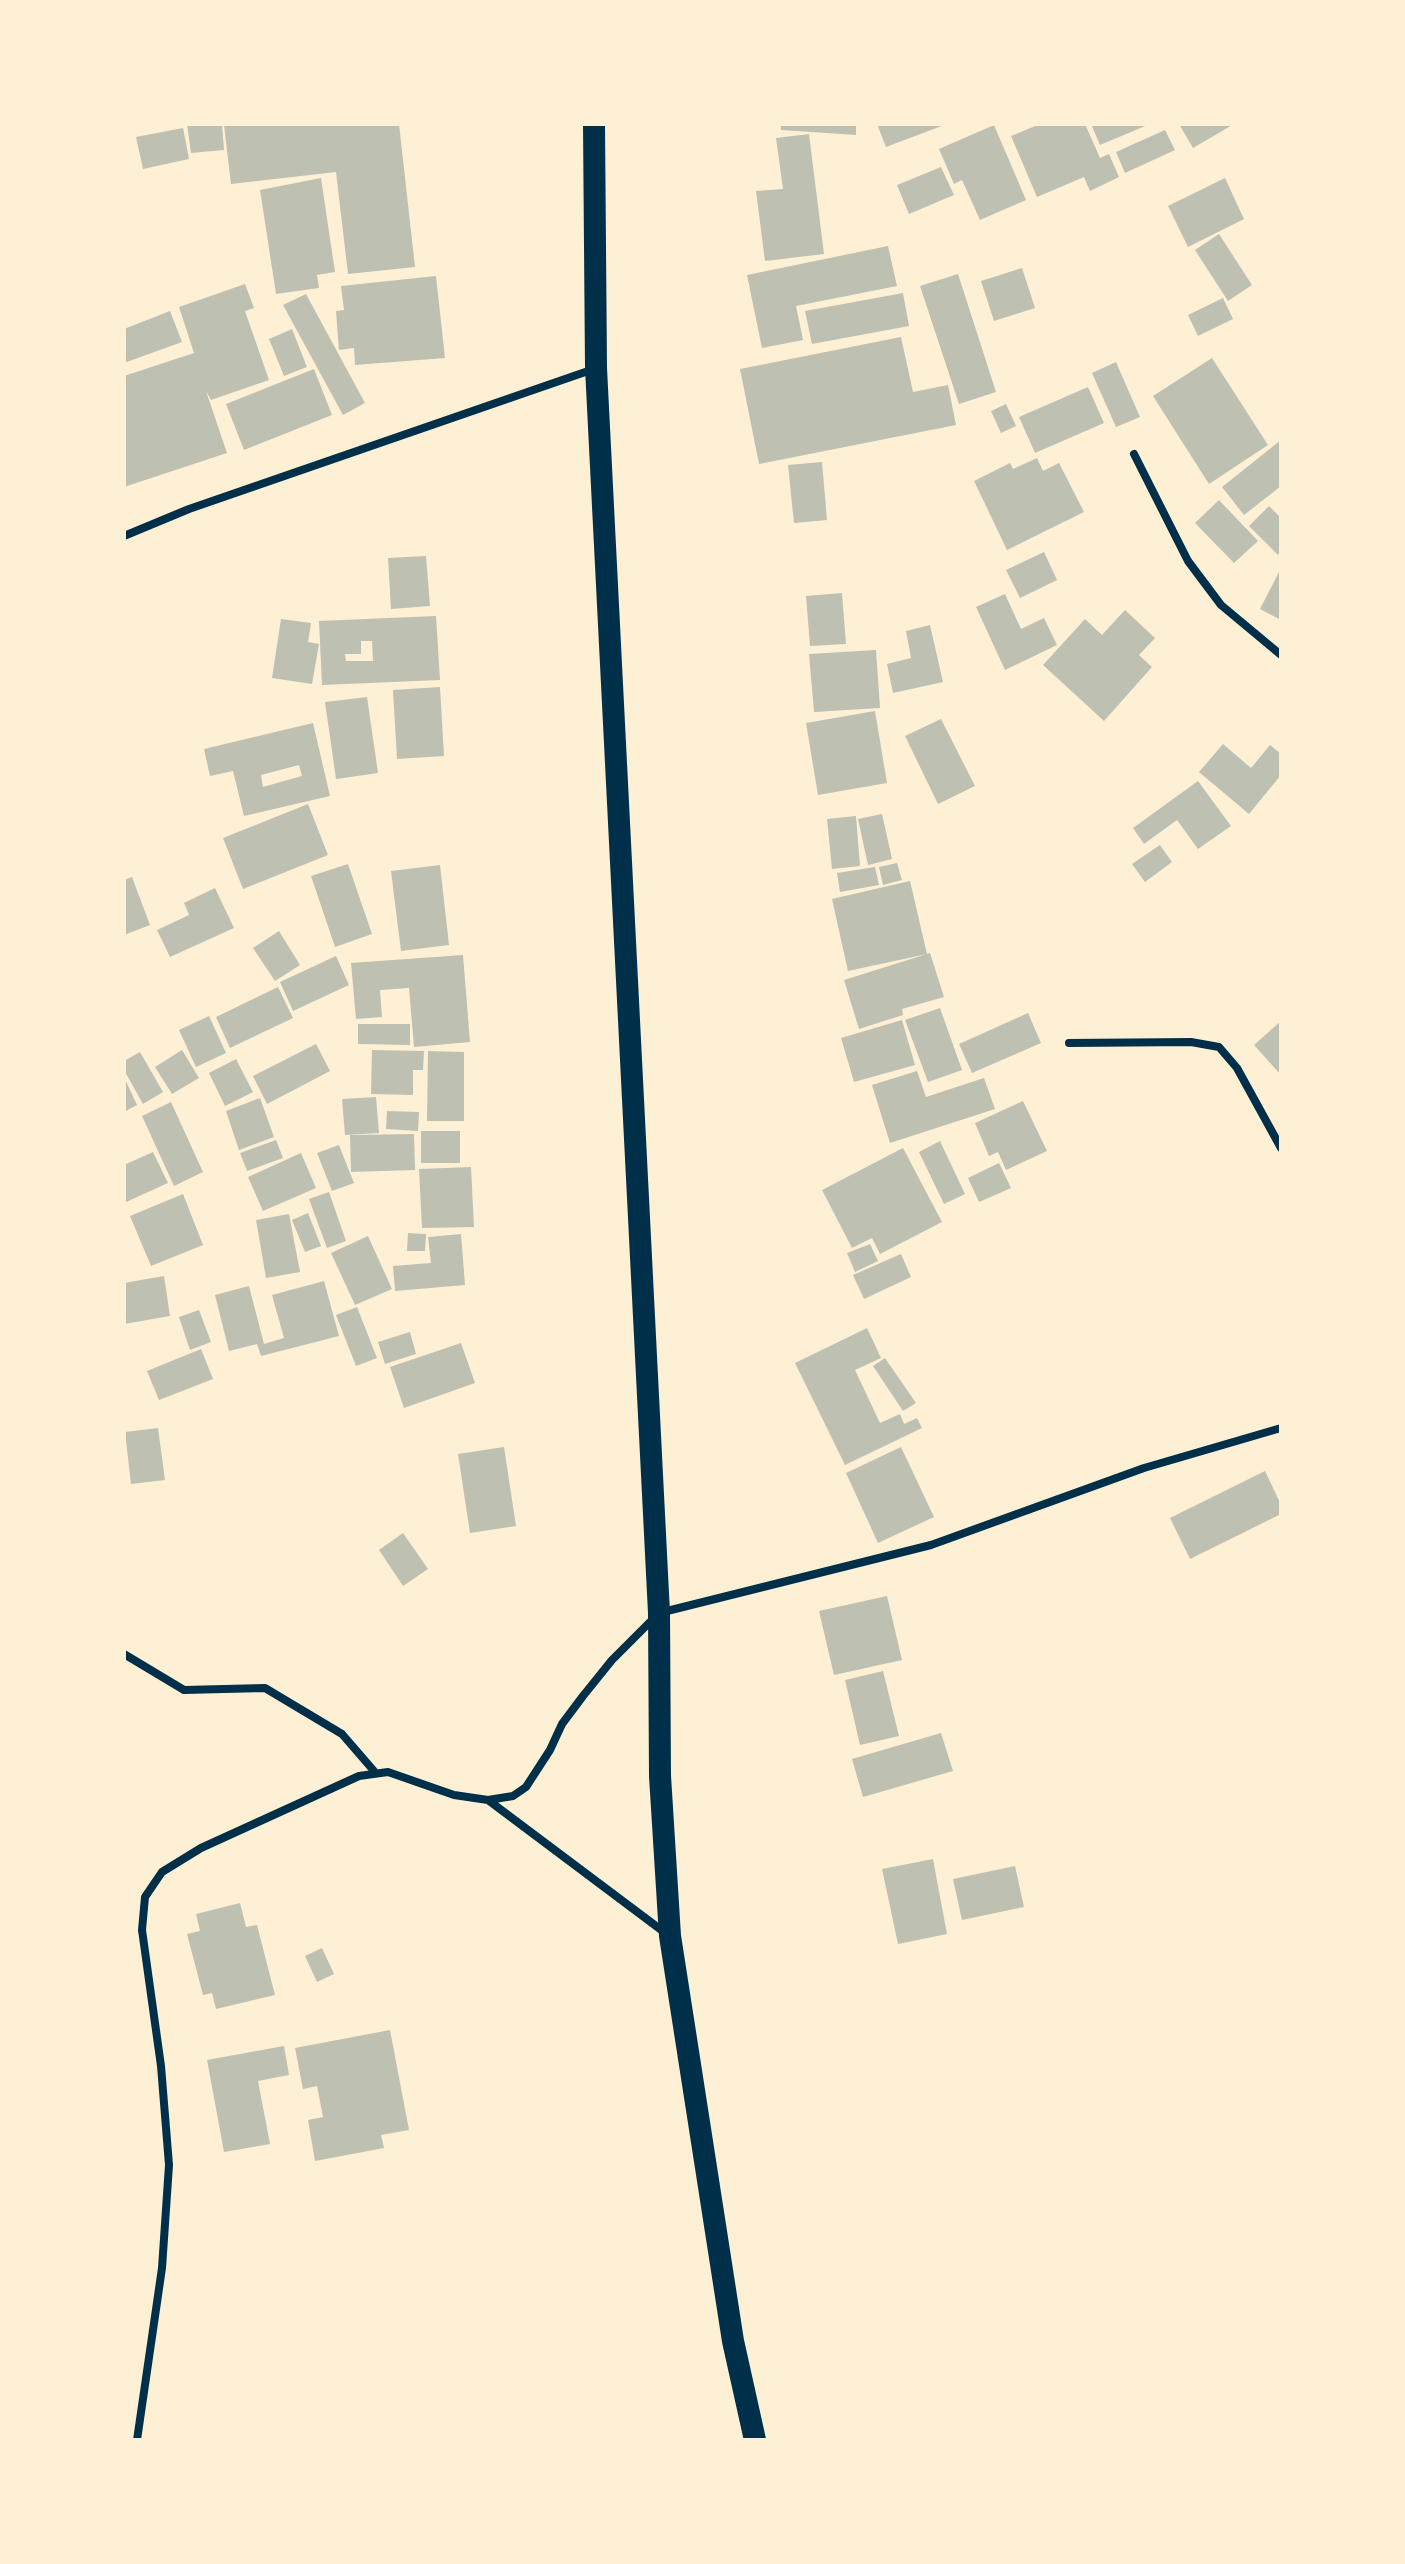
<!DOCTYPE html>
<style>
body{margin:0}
#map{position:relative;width:1405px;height:2564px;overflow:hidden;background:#fdf0d5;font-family:"Source Sans 3",sans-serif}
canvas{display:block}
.frame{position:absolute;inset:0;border:126px solid #fdf0d5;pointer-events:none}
</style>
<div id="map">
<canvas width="1405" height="2564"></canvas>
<div class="frame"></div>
</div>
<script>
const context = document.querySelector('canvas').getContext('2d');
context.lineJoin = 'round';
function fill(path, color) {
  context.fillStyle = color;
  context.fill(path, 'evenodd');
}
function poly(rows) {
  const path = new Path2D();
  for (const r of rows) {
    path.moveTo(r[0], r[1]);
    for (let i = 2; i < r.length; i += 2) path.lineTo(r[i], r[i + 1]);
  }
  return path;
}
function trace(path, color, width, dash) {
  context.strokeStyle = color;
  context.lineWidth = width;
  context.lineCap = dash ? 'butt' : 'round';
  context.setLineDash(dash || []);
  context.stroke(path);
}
fill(poly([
 [187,124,222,124,224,150,191,153],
 [399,124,415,267,348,274,336,172,231,184,224,125],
 [781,124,856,124,856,135,781,130],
 [877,124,947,124,886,147],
 [1040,124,1085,124,1100,158,1109,154,1119,177,1090,191,1084,177,1037,197,1011,136],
 [1091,124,1150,124,1100,145],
 [1179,124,1234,124,1193,148],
 [994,125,1026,200,980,220,962,180,954,184,939,149],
 [183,128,189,159,143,169,136,137],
 [1165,130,1175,150,1125,173,1116,152],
 [809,134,824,254,765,261,756,191,783,189,776,138],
 [941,167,954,195,909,214,897,185],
 [321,178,335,272,317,275,319,288,276,294,260,190],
 [1225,178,1244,219,1188,247,1168,206],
 [1219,234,1252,285,1228,301,1195,250],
 [888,246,897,286,796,306,803,340,762,348,747,275],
 [1022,268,1035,308,994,321,981,281],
 [958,274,996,392,959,404,920,286],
 [436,276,445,358,355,365,354,348,339,350,336,311,344,310,341,286],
 [245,284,254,308,245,311,269,380,211,400,206,391,227,453,124,487,124,376,194,353,179,307],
 [903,293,909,326,812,344,805,311],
 [306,294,365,403,343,415,283,305],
 [1223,298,1233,319,1198,336,1188,315],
 [170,311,182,342,124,363,124,329],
 [292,329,307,367,284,376,269,339],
 [901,337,913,392,948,385,956,425,759,464,740,369],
 [1212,358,1268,445,1209,484,1153,396],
 [1116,362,1140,417,1116,427,1092,373],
 [314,369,332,415,244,450,226,404],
 [1088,387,1104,423,1035,453,1019,417],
 [1006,404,1016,426,1001,433,991,411],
 [1281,440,1281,486,1244,515,1222,487],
 [1037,458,1043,471,1059,463,1084,512,1007,550,974,481,1010,463,1013,469],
 [822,462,827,520,794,523,788,465],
 [1219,500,1258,541,1234,563,1195,523],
 [1269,506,1281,518,1281,551,1278,555,1249,526],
 [1044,552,1057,580,1020,598,1006,570],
 [426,556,430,606,391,609,388,558],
 [1279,572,1281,614,1279,619,1260,609],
 [842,593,846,644,810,646,806,596],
 [1005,594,1021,629,1044,618,1057,645,1005,670,976,607],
 [1125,610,1155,638,1139,655,1152,667,1104,721,1043,665,1085,619,1102,635],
 [436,616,440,680,322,685,319,621],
 [361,641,372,641,373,661,346,661,345,654,361,654],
 [281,619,311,623,308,642,319,644,312,684,272,678],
 [930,625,943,682,893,693,887,664,911,658,906,631],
 [876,650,880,708,814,712,809,654],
 [440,687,444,756,397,759,393,690],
 [367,697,378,773,336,779,325,702],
 [875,711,887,783,818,795,806,723],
 [941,719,975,786,938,804,905,736],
 [313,723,330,796,244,816,233,771,210,776,204,749],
 [299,765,302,776,263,787,261,775],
 [1223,744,1251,768,1270,745,1281,754,1281,775,1249,814,1199,772],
 [1198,781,1231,826,1198,849,1177,820,1144,844,1133,828],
 [308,804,328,855,243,889,223,838],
 [882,814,892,859,868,865,858,819],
 [856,816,860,866,832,869,827,819],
 [1160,845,1172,862,1145,882,1132,864],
 [897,863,902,880,883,885,879,867],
 [348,864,372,934,335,947,311,876],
 [440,865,449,945,401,951,391,871],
 [875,867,879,885,840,892,837,873],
 [132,877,150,925,124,935,124,880],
 [910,881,927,954,848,971,832,899],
 [215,888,234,928,170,957,157,930,189,915,184,903],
 [279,931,300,965,275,981,253,948],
 [930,953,944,997,902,1009,903,1015,859,1029,844,980],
 [463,955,470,1042,414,1047,409,988,380,990,382,1017,356,1019,351,963],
 [336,956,349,985,293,1011,280,982],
 [278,987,293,1018,230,1048,216,1017],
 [940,1008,962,1070,928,1082,905,1020],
 [1028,1013,1041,1043,972,1073,959,1044],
 [209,1016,226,1053,196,1067,179,1030],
 [902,1020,915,1065,854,1082,841,1038],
 [1281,1021,1281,1075,1254,1045],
 [358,1024,410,1024,410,1045,358,1044],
 [316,1044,330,1071,267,1104,253,1076],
 [182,1050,199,1078,172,1094,155,1067],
 [372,1050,424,1051,423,1070,413,1070,413,1095,371,1094],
 [428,1051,464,1052,464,1121,427,1121],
 [140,1052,163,1092,143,1104,124,1070,124,1061],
 [236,1059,253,1092,225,1106,209,1073],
 [917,1071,926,1097,984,1078,995,1109,890,1143,872,1085],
 [124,1077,137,1105,124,1112],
 [376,1097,379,1133,345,1135,342,1099],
 [260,1098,274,1137,239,1150,226,1111],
 [1023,1101,1047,1151,1006,1170,998,1152,989,1156,975,1123],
 [171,1102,203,1172,174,1186,142,1116],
 [387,1111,419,1112,418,1131,386,1129],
 [421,1131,460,1131,460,1163,421,1163],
 [414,1134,415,1170,351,1172,350,1135],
 [276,1140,283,1158,247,1171,240,1153],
 [940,1141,965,1194,944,1204,919,1152],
 [339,1145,354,1183,332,1191,317,1153],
 [903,1148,942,1222,880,1254,872,1238,852,1248,822,1190],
 [153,1152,168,1183,124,1203,124,1165],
 [301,1153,316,1188,263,1211,248,1177],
 [999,1163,1011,1188,979,1202,968,1178],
 [471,1167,474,1227,422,1228,419,1169],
 [329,1192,346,1241,327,1248,309,1199],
 [183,1194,203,1245,151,1266,130,1216],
 [308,1213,321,1246,305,1252,292,1220],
 [289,1214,300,1272,266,1278,256,1220],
 [408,1233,426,1234,425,1251,407,1251],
 [461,1234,465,1285,395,1291,393,1266,431,1263,428,1237],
 [368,1236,392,1289,355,1305,331,1253],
 [870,1244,878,1261,855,1272,847,1253],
 [901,1254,911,1277,864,1299,853,1275],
 [164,1276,170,1316,124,1324,124,1283],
 [324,1281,339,1336,261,1356,257,1344,229,1351,215,1295,249,1286,264,1344,284,1338,272,1295],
 [357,1307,377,1358,356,1366,336,1315],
 [199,1310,211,1342,190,1350,179,1317],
 [867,1328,881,1358,855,1370,880,1423,900,1414,904,1424,917,1418,922,1428,845,1465,795,1363],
 [410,1332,416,1354,385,1364,378,1342],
 [461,1343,475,1383,404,1408,390,1367],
 [201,1349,213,1379,159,1400,147,1371],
 [885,1358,916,1403,903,1411,873,1366],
 [158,1428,165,1480,131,1484,125,1432],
 [504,1447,516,1526,470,1533,458,1454],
 [901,1447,934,1517,878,1543,846,1473],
 [1265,1471,1281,1505,1281,1514,1190,1559,1170,1518],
 [403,1533,428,1569,403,1586,379,1550],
 [887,1596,902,1660,834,1675,819,1611],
 [883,1671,899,1736,860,1745,845,1680],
 [941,1733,953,1771,863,1797,852,1759],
 [933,1859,947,1934,898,1944,882,1869],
 [1015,1866,1024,1907,962,1920,953,1879],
 [240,1903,246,1927,257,1925,275,1995,216,2009,212,1993,203,1995,187,1934,200,1931,196,1914],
 [322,1948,334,1974,317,1982,305,1956],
 [390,2030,409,2130,381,2135,384,2148,315,2161,308,2120,323,2117,317,2086,303,2089,295,2048],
 [284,2046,289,2075,258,2081,270,2144,224,2152,207,2060]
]), '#bec0b2');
trace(poly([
 [1134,454,1188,561,1221,605,1281,655],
 [124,536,189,509,594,369],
 [1069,1043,1191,1042,1219,1047,1237,1068,1281,1148],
 [124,1654,184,1690,265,1688,342,1734,374,1771],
 [488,1800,513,1796,526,1787,550,1750,562,1724,583,1696,612,1660,659,1613,931,1545,1144,1468,1281,1428],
 [137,2440,162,2268,169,2165,161,2066,142,1930,145,1897,162,1872,201,1848,359,1776,388,1772,454,1795,488,1800,664,1932]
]), '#003049', 8);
trace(poly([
 [594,124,596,368,659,1613,660,1776,670,1936,733,2341,755,2440]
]), '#003049', 22);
</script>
